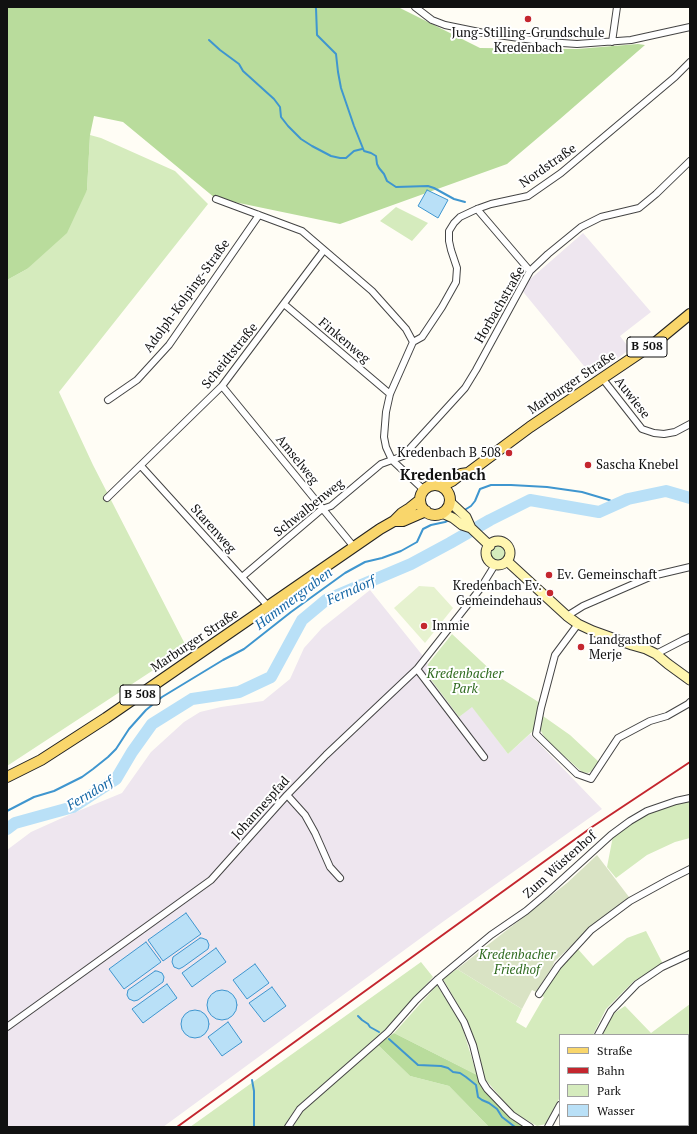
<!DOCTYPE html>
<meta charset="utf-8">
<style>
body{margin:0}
#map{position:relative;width:697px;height:1134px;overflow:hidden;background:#fffdf5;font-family:"PT Serif",serif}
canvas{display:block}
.frame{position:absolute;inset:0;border:8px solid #111;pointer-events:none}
.legend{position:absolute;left:559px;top:1034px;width:130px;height:92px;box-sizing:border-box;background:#fff;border:1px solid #a0a0a0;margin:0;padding:5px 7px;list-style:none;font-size:12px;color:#111}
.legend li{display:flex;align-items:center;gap:8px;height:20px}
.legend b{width:20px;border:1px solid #a0a0a0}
</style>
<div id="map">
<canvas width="697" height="1134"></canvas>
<div class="frame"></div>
<ul class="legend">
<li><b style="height:5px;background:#f9d66b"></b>Straße</li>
<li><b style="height:5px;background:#c4262e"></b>Bahn</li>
<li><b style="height:11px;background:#d5ebbd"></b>Park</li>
<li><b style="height:11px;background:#b9e0f7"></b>Wasser</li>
</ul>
</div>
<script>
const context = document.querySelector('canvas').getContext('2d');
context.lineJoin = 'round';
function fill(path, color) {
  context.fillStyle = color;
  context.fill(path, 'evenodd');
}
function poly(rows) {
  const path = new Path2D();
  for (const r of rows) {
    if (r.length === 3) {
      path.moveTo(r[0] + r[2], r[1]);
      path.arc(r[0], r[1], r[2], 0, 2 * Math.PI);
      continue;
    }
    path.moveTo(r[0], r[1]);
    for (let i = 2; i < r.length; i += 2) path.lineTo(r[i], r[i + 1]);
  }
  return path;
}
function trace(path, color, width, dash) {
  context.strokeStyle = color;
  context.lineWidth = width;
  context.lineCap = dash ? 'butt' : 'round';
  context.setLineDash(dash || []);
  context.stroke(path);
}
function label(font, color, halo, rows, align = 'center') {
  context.font = font + ' "PT Serif",serif';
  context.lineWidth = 4;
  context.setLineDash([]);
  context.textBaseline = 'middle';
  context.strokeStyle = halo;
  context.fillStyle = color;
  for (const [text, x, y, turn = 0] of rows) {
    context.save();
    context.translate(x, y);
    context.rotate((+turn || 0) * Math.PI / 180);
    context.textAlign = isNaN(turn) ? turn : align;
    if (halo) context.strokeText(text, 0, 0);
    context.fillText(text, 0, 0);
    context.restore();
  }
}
fill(poly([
 [583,233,651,312,620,336,630,349,593,377,520,288],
 [370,590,423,656,428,664,427,667,429,677,459,717,472,706,508,754,530,734,602,809,444,921,163,1127,7,1127,7,850,31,832,71,814,122,793,151,752,184,722,200,712,221,707,263,701,290,679,304,648,322,628]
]), '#eee6ef');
fill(poly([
 [90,135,101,138,175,171,208,204,59,392,93,465,187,648,7,766,7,280,27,269,87,190],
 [396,207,428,223,412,241,380,221],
 [498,553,12],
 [452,634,496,675,540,703,535,729,508,754,472,707,459,717,429,677,427,671,428,664],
 [543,716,570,735,599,762,592,771,588,773,582,772,546,740,541,731,540,724],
 [690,800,690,838,675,842,647,855,616,878,607,867,613,836,632,821,647,813,676,803],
 [646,931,663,964,634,981,606,1009,593,1035,560,1035,560,1097,546,1124,537,1126,513,1112,485,1079,476,1044,467,1020,443,979,457,969,522,1009,516,1022,526,1028,544,997,542,996,561,967,577,948,593,966,627,938],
 [421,962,433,977,386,1029,296,1108,284,1127,190,1127],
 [437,985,461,1023,477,1075,394,1033],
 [690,1004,690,1078,688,1080,688,1035,602,1035,613,1014,625,1006,651,1033],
 [378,1045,410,1076,449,1086,489,1127,293,1127,302,1112]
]), '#d5ebbd');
fill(poly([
 [7,7,398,7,480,48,577,49,638,44,645,45,560,119,507,164,340,224,215,198,123,122,94,116,90,135,87,190,67,233,27,269,7,280],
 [394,1033,477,1075,484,1091,525,1127,489,1127,449,1086,410,1076,378,1045],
 [690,1092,690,1127,597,1127,597,1125,688,1125,688,1095]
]), '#b9dc9c');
fill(poly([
 [597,855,629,897,590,928,554,962,553,966,536,992,532,990,522,1009,457,969,567,883]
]), '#d9e3c4');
fill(poly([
 [419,586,434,587,453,608,425,643,394,608]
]), '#e6f2cf');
const water = poly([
 [427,190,448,200,438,218,418,206,427,190],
 [186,913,201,934,163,961,148,940,186,913],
 [200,938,202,938,207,940,209,945,208,949,183,967,179,969,174,967,172,962,173,957,200,938],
 [146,942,161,962,124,989,109,969,146,942],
 [216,948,226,962,192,987,182,973,216,948],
 [255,964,269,983,247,999,233,980,255,964],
 [155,971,157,971,162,973,164,977,163,982,138,1000,134,1001,129,999,127,995,128,990,155,971],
 [167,984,177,998,143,1023,132,1009,167,984],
 [272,987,286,1006,264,1022,249,1003,272,987],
 [222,1005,15],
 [195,1024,14],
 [228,1022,242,1042,222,1056,208,1037,228,1022]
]);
fill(water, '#b9e0f7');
trace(water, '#3f96cf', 1);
trace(poly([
 [315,7,316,8,317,35,336,54,338,72,341,88,354,126,364,151,371,153,376,156,377,164,379,168,384,174,387,181,396,187,428,186,434,188,454,199,465,202],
 [209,40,220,50,239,64,243,71,274,99,280,107,281,117,288,126,301,139,312,146,331,156,340,158,346,158,354,151,362,149],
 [463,511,471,506,475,501,480,489,491,485,511,485,547,487,582,492,609,500,617,504],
 [7,811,34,797,54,791,82,777,93,769,108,757,116,749,129,729,146,710,162,697,223,660,244,649,291,612,345,573,365,562,382,558,401,551,417,542,423,529,431,525,445,522,449,520],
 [358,1016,362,1020,368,1024,370,1027,379,1032],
 [389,1039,418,1065,441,1066,448,1068,453,1072,460,1073,466,1077,476,1085,478,1097,482,1100,489,1103,497,1109,502,1117,515,1127],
 [252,1080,254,1091,254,1127]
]), '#3f96cf', 2);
trace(poly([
 [7,829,15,823,73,807,116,779,132,752,152,724,192,699,239,692,271,677,302,620,326,600,411,564,450,543,490,520,530,500,599,512,628,499,666,491,690,498]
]), '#b9e0f7', 12);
const minor = poly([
 [415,7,432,20,445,25,484,33,547,42,577,44,631,40,690,27],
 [612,42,617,7],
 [216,199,302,231,372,291,406,329,413,342],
 [477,209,530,271],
 [284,304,390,394],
 [413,342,422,337,442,307,456,282,457,268,451,250,449,241,449,231,454,223,460,217,477,209,491,204,528,196,561,173,675,77,690,62],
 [413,342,390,394,386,412,384,437,386,447,392,460,424,490],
 [602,378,642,429,654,433,664,434,675,432,690,424],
 [222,386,354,547],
 [108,400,137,380,169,345,259,215],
 [141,466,268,606],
 [107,498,222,386,324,250],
 [242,577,322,509,331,506,381,464,403,456,465,388,476,370,530,271,548,254,581,227,601,217,639,208,656,194,690,161],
 [567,616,583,606,652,576,690,567],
 [578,624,555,655,541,708,536,734,577,774,591,779,618,738,650,721,667,716,688,704,690,702],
 [656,654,683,640,690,637],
 [417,669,484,757],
 [287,795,305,815,315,833,330,867,340,878],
 [438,979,464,1022,473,1045,482,1081,487,1089,512,1115,530,1127],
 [539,994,558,966,591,930,630,901,670,879,690,869],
 [7,1027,211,880,287,795,326,755,417,669,480,589,493,568,494,565],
 [598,1035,611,1011,637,984,662,967,690,954],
 [688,1085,690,1082],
 [288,1127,300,1109,388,1032,416,1000,438,979,491,935,526,911,545,895,611,835,630,821,647,811,676,801,690,798],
 [548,1127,560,1105],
 [666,1127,666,1125]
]);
const secondary = poly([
 [450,502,466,517,471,528,490,546],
 [442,513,453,518,462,525,471,528],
 [498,553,12],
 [507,561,567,616,578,624,593,631,632,645,646,649,656,654,668,664,690,680]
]);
const primary = poly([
 [435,500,15],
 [442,486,452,481,461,474,468,473,530,427,656,342,690,314],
 [394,521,403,521,426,511],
 [7,777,41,760,106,718,380,529,394,521,402,513,410,508,420,500]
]);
trace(minor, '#444', 8);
trace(secondary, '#333', 11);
trace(primary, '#222', 12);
trace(minor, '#fff', 6);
trace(secondary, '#fff6b0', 9);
trace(primary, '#f9d66b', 10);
trace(poly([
 [177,1127,592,827,690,762]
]), '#c4262e', 2);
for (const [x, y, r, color] of [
 [528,19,4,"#c4262e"],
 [509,453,4,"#c4262e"],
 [588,465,4,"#c4262e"],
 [549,575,4,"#c4262e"],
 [550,593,4,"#c4262e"],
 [424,626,4,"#c4262e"],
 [581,647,4,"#c4262e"]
]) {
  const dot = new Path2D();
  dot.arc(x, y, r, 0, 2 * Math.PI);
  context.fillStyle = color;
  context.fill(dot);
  trace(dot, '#fff', 1.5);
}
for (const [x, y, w] of [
 [647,347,40],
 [140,695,40]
]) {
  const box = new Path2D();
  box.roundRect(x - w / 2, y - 10, w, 20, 3);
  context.fillStyle = '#fff';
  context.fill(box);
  trace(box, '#111', 1);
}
label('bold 12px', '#111', null, [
 ["B 508",647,347],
 ["B 508",140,695]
]);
label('13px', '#111', '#fff', [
 ["Jung-Stilling-Grundschule",528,33,"center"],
 ["Kredenbach",528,48,"center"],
 ["Kredenbach B 508",501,453,"right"],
 ["Sascha Knebel",596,465],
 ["Ev. Gemeinschaft",557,575],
 ["Kredenbach Ev.",542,586,"right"],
 ["Gemeindehaus",542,601,"right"],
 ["Immie",432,626],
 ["Landgasthof",589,640],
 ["Merje",589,655]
], 'left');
label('13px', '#111', '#fff', [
 ["Nordstraße",548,166,-35],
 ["Adolph-Kolping-Straße",187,296,-54],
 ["Horbachstraße",500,305,-60],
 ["Finkenweg",344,341,40],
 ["Scheidtstraße",230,356,-51],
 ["Marburger Straße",572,383,-34],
 ["Auwiese",632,398,52],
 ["Amselweg",297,460,51],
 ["Schwalbenweg",309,508,-38],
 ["Starenweg",213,529,48],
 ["Marburger Straße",195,641,-34],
 ["Johannespfad",261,808,-48],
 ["Zum Wüstenhof",560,865,-42]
]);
label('italic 13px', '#2f6b1f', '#fff', [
 ["Kredenbacher",465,674],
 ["Park",465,689],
 ["Kredenbacher",517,955],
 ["Friedhof",517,970]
]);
label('italic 14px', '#1768a6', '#fff', [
 ["Ferndorf",351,591,-24],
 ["Hammergraben",294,599,-37],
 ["Ferndorf",90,794,-31]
]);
label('bold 15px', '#111', '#fff', [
 ["Kredenbach",443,476]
]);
</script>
